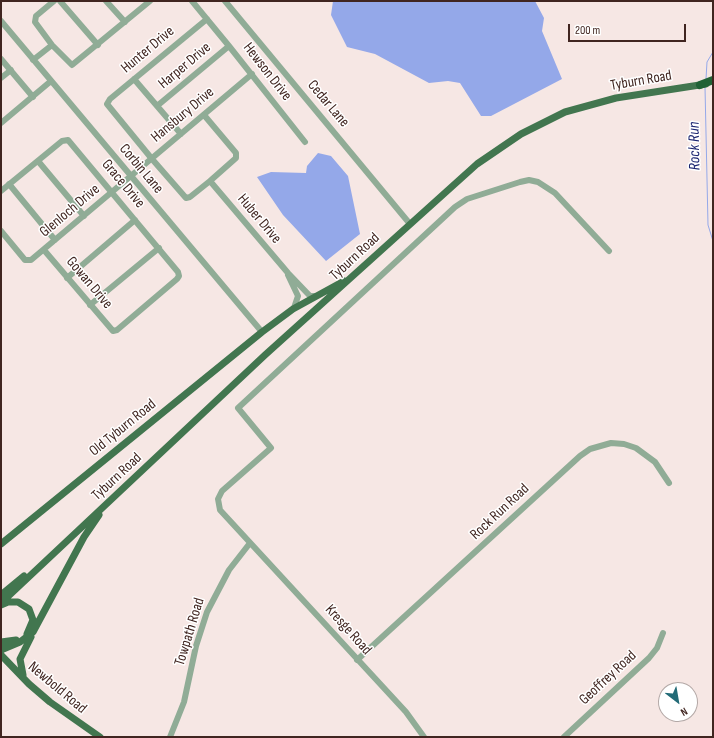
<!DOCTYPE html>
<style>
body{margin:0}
#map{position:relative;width:714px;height:738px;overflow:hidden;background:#f6e7e4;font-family:"Sofia Sans Condensed",sans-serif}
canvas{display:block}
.frame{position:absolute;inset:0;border:2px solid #402520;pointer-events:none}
.north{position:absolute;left:658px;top:682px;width:40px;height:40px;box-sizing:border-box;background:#fff;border:1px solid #b3a8a6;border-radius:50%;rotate:149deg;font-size:11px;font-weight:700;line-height:16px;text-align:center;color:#402520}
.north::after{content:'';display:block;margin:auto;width:14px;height:18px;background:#236b77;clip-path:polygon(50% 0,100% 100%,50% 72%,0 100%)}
.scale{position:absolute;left:568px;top:24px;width:118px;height:18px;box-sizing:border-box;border:2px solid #402520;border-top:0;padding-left:5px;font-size:12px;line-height:14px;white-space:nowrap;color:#402520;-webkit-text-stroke:3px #fff;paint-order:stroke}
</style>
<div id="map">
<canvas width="714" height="738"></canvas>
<div class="frame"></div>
<div class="north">N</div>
<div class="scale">200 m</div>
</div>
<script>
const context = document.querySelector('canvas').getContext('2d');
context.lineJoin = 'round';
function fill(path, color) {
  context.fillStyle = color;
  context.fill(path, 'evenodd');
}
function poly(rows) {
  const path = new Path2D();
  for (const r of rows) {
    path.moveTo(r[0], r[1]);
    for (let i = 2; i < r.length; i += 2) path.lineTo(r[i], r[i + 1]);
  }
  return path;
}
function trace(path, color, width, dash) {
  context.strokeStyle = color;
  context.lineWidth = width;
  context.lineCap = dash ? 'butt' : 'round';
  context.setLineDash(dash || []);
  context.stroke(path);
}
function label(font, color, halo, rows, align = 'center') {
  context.font = font + ' "Sofia Sans Condensed",sans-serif';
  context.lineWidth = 3;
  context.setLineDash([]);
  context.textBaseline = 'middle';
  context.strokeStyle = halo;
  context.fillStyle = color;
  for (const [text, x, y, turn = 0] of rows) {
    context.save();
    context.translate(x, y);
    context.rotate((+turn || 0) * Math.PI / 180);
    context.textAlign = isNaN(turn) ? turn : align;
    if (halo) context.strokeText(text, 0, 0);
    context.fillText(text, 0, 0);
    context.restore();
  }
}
fill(poly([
 [333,1,535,1,544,18,542,31,562,79,491,116,481,116,460,83,448,81,429,83,375,54,347,47,331,15],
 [318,153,331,156,348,176,360,234,326,261,283,215,257,177,271,172,306,173,307,166]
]), '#94a8e9');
trace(poly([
 [706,79,707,62,713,52],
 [705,87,708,225,713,241]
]), '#94a8e9', 1);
trace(poly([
 [54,1,36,16,35,22,52,45,72,65,150,1],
 [60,1,98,45],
 [106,1,125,22],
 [192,1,229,46,305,142],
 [225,1,410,224],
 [1,21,262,332],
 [1,59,33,97],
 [33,60,52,45],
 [1,78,11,70],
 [134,79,181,134],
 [157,106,229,46],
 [204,115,236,153,236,158,210,181,190,197,186,198,152,159,107,104,110,99,207,19],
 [1,123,51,81],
 [38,161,84,216],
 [210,181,288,273,310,296,316,296],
 [9,184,55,240],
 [1,191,62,141,68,140,178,272,179,276,177,279,117,330,113,331,44,250],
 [1,231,25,260,31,260,252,74],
 [288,275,298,296,294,308],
 [67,278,135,220],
 [90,305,159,248],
 [357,660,580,456,590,449,611,443,624,444,636,448,655,462,669,483],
 [170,737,184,702,196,646,207,612,229,570,250,543],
 [424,737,406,712,220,510,218,499,222,491,271,448,238,408,455,207,467,199,520,182,529,180,538,182,555,193,609,251],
 [564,737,649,658,657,648,663,633]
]), '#90ac96', 6);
trace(poly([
 [1,544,262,332,293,309,344,281],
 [1,595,24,576],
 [1,603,265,355,477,164,521,134,565,112,616,98,706,84],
 [1,605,8,602,18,602,29,609,33,620,27,634],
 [1,642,16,640],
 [1,650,20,642,33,632,84,537,99,515],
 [1,655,29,684,50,702,100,737],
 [23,675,20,659,31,637]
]), '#42764f', 7);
trace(poly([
 [700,85,713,80]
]), '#216236', 8);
label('15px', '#402520', '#fff', [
 ["Hunter Drive",148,50,-40],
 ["Harper Drive",185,66,-40],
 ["Hewson Drive",267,72,52],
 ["Tyburn Road",641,81,-10],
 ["Cedar Lane",328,104,50],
 ["Hansbury Drive",183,115,-40],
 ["Corbin Lane",141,169,50],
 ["Grace Drive",123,184,50],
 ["Glenloch Drive",70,211,-40],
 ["Huber Drive",259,219,50],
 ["Tyburn Road",355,257,-43],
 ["Gowan Drive",89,283,50],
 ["Old Tyburn Road",123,428,-39],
 ["Tyburn Road",117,477,-43],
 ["Rock Run Road",500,512,-43],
 ["Kresge Road",348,630,48],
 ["Towpath Road",190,632,-73],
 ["Geoffrey Road",608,678,-43],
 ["Newbold Road",57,688,40]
]);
label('italic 16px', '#1c2671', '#fff', [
 ["Rock Run",695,146,-91]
]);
</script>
